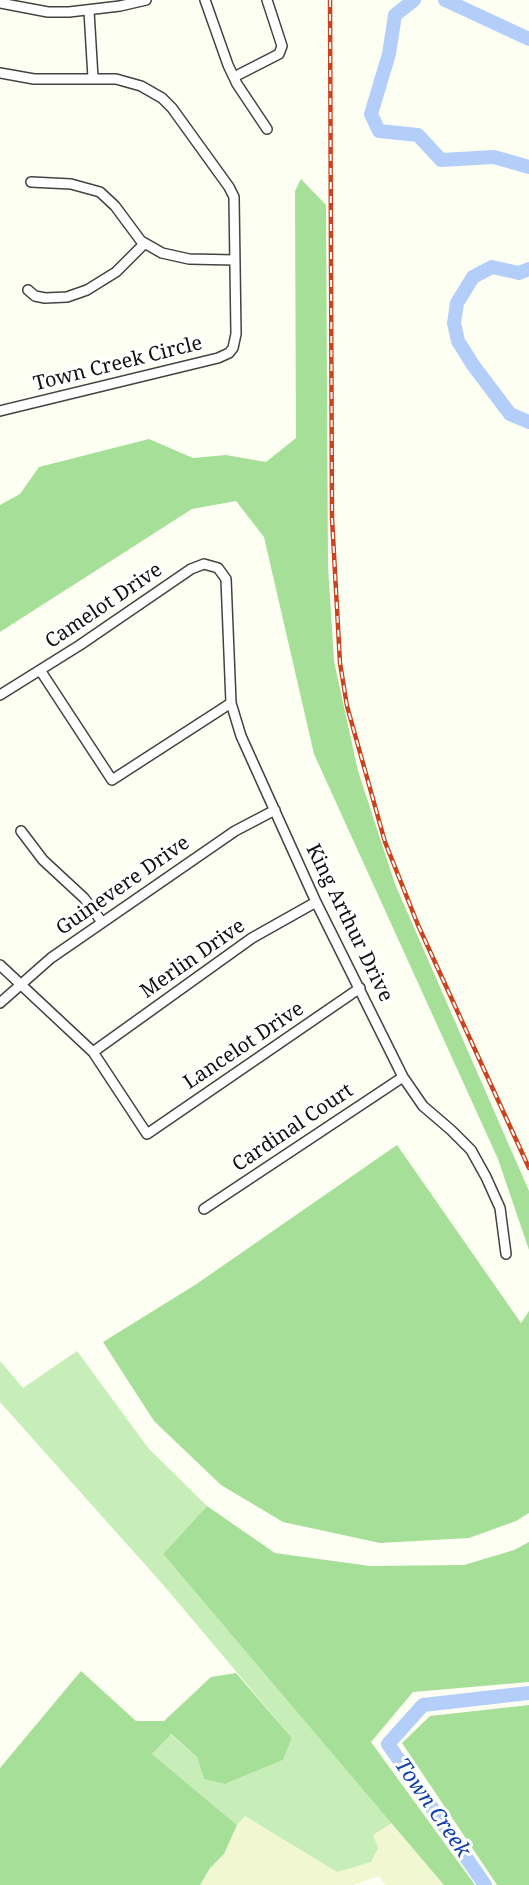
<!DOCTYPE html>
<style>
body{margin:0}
canvas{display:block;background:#fefff3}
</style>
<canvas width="529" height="1885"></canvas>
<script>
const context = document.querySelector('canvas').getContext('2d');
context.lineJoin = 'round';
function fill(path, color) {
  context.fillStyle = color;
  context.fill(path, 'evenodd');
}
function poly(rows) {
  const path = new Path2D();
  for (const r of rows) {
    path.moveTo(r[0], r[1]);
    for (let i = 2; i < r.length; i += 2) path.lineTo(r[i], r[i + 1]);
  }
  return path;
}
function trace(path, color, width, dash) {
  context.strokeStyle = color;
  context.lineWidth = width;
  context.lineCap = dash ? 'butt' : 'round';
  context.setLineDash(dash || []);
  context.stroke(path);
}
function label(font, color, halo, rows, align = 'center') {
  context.font = font + ' "Noto Serif",serif';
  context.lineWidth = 6;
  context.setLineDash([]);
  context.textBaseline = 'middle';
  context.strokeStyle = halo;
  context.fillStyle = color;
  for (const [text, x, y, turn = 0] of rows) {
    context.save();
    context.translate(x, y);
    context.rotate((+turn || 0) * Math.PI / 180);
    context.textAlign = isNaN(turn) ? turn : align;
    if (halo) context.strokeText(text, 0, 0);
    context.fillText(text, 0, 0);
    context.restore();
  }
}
fill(poly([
 [245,1816,337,1872,373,1835,392,1823,444,1885,385,1885,379,1876,353,1885,200,1885,210,1868,224,1854,237,1825]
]), '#f1f7d1');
fill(poly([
 [77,1351,149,1449,207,1506,163,1554,392,1823,373,1835,378,1848,371,1862,337,1872,245,1816,237,1825,152,1754,170,1734,197,1757,204,1779,225,1784,283,1760,292,1738,166,1588,0,1402,0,1361,23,1388]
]), '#c7edb9');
fill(poly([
 [301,179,326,205,328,566,334,661,358,771,395,884,529,1191,529,1250,498,1159,314,754,264,537,236,501,192,509,0,632,0,505,20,494,39,467,149,439,193,458,226,455,266,462,296,438,295,191],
 [397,1145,521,1323,529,1311,529,1513,516,1521,469,1538,380,1543,283,1522,221,1485,154,1421,103,1342,195,1285],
 [207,1506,275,1553,370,1566,464,1565,514,1550,529,1542,529,1682,413,1692,371,1742,475,1885,444,1885,163,1554],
 [81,1671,136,1721,164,1721,211,1677,236,1673,292,1738,283,1760,225,1784,204,1779,197,1757,171,1734,152,1754,237,1825,224,1854,210,1868,200,1885,0,1885,0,1768],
 [529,1705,529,1885,497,1885,402,1743,430,1716]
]), '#a6df98');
trace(poly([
 [414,0,395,15,389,54,371,114,379,131,418,135,441,160,494,157,529,167],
 [445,0,529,39],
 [529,269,519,273,492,267,473,277,457,303,454,323,458,341,473,365,510,414,529,422],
 [485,1885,388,1744,423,1705,529,1693]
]), '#b4cefa', 14);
const minor = poly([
 [205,0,228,65,237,84,267,129],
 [0,3,48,12,69,12,120,6,146,0],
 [89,11,93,78],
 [0,73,34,79,116,79,141,86,162,98,172,108,229,187,234,197,236,334,233,348,229,353,218,358,0,411],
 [234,77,279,54,282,46,267,0],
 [31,182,71,184,100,192,115,206,141,241,162,253,189,259,235,260],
 [28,290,35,296,45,298,67,297,87,290,116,272,144,244],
 [40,670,112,780,231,703],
 [0,695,80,645,191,569,204,564,218,568,226,579,231,703,241,736,316,902,403,1077,423,1106,451,1130,471,1150,486,1177,500,1208,506,1254],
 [21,831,43,860,84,898,102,922],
 [0,965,93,1052,147,1134,360,988],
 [0,1003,51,958,235,831,275,810],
 [93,1052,252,938,316,902],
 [204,1209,403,1077]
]);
trace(minor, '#434343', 12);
trace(minor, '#fff', 9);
const rail = poly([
 [330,0,332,518,340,663,347,706,385,842,418,925,529,1168]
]);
trace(rail, '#ca421e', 4.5);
trace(rail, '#fff', 2, [7]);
label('20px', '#101010', '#fff', [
 ["Town Creek Circle",118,364,-14],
 ["Camelot Drive",104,606,-34],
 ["Guinevere Drive",123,886,-35],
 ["King Arthur Drive",349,923,64],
 ["Merlin Drive",193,959,-35],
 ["Lancelot Drive",244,1046,-34],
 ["Cardinal Court",293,1128,-34]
]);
label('italic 21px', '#1040ab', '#fff', [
 ["Town Creek",432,1808,55]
]);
</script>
